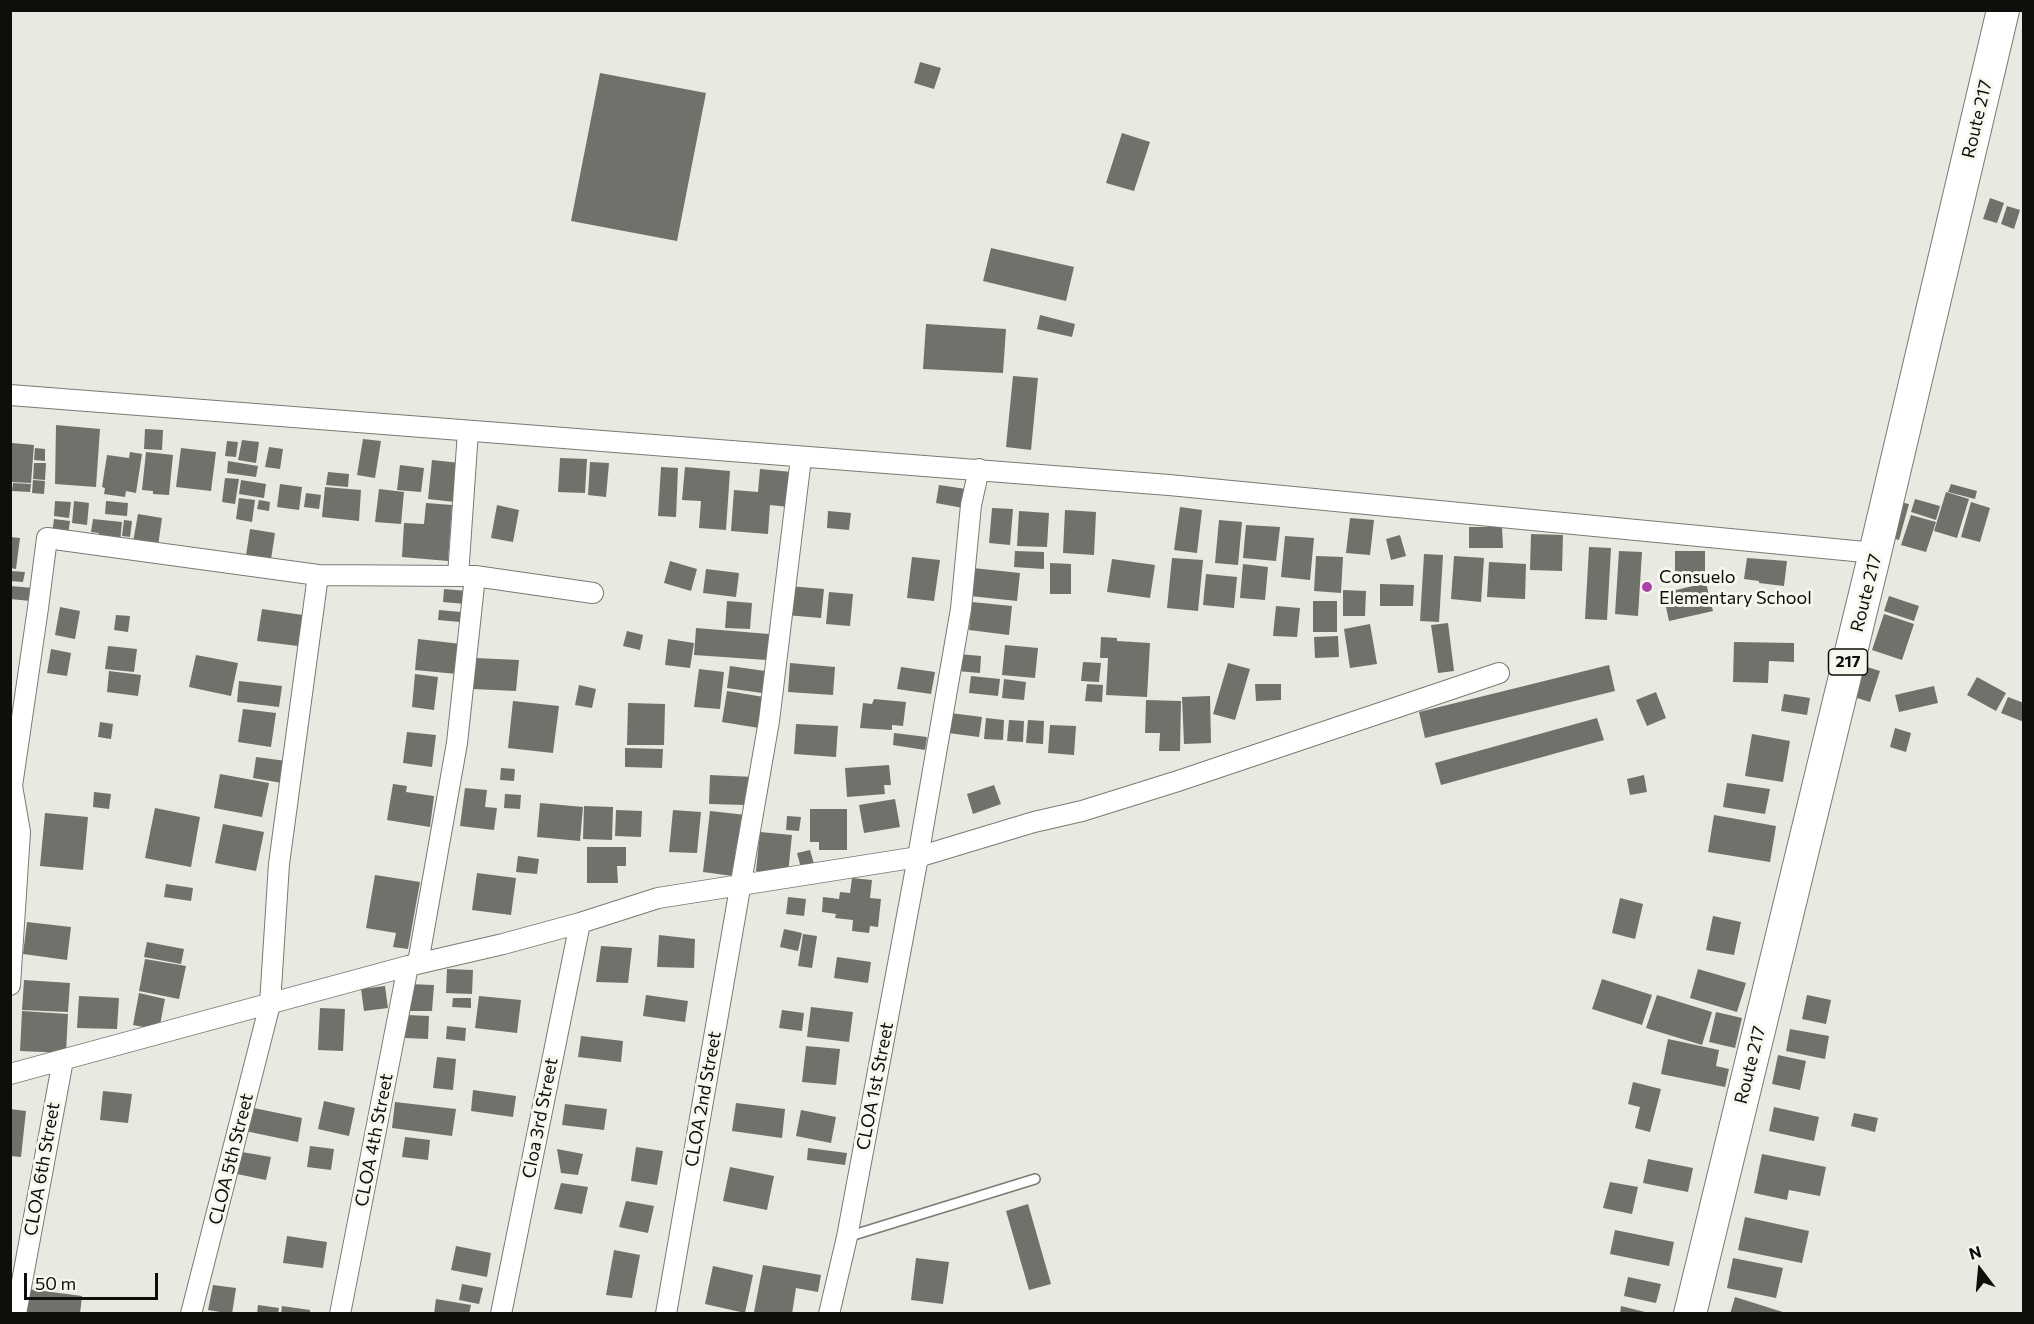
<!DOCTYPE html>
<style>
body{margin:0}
#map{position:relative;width:2034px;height:1324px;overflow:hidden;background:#e9e9e2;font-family:Commissioner,sans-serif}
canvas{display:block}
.frame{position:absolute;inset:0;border:12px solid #0e0e0b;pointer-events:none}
.north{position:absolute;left:1950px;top:1240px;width:60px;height:60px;-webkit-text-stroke:4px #f7f7ef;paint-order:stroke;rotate:344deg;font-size:16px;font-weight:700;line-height:24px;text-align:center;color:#0e0e0b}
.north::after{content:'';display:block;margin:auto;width:21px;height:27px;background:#0e0e0b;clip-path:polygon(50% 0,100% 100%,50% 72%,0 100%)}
.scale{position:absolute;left:24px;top:1273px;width:134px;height:27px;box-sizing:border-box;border:3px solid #0e0e0b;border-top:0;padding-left:8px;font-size:18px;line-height:21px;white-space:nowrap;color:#0e0e0b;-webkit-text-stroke:4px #f7f7ef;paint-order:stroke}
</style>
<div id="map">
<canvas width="2034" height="1324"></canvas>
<div class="frame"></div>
<div class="north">N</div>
<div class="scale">50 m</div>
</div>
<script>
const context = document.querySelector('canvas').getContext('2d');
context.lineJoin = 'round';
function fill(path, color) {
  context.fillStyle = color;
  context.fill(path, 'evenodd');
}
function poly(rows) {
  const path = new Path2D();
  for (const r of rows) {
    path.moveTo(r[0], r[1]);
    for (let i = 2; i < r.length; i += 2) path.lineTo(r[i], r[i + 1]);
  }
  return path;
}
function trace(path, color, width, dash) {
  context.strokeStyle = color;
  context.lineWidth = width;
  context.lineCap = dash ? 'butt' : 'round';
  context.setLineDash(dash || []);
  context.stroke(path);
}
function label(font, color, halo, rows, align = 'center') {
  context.font = font + ' Commissioner,sans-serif';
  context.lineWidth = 6;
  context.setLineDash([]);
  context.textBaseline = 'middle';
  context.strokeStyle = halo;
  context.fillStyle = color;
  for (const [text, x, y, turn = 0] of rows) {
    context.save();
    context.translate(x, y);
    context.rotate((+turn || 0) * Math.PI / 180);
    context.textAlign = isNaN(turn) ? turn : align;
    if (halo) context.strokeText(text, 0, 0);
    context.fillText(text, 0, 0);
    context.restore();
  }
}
fill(poly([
 [920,62,941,68,934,89,914,83],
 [600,73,706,93,677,241,571,221],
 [1122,133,1150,142,1134,191,1106,183],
 [1990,198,2004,203,1997,223,1983,219],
 [2007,206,2020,210,2014,229,2001,224],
 [991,248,1074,267,1066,301,983,281],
 [1040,315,1075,324,1072,337,1037,329],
 [926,324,1006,329,1003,373,923,369],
 [1013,376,1038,378,1031,450,1006,447],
 [56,425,100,429,96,487,55,484],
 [145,429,163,430,162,450,144,449],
 [363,439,381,441,375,478,357,475],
 [242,440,259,442,256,463,238,460],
 [227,441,238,442,236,457,225,456],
 [12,443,34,445,31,483,10,482],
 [269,447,283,449,280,469,265,467],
 [35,448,45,449,45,461,34,460],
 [181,448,216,452,211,491,176,487],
 [130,452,142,454,136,493,126,491,125,497,104,494,105,488,102,487,107,455,129,458],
 [146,452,173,455,169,495,153,494,153,491,142,490],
 [560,458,587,459,585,493,558,492],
 [432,460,460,463,455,502,428,499],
 [228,461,258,466,256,477,227,473],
 [590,462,609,463,606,497,588,495],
 [34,463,46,463,45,480,33,479],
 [400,465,424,468,421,492,397,490],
 [661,467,678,468,676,517,658,516],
 [685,467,730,471,726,530,699,528,701,501,682,500],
 [760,469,792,472,789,507,770,505,768,534,731,531,734,490,758,492],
 [328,472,349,474,348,487,326,485],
 [225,478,239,479,235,504,222,502],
 [33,480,45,481,44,494,32,493],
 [241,480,266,484,264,498,239,494],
 [13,483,31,484,30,492,12,491],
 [280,484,302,487,299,510,277,507],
 [1951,484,1977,491,1975,499,1948,492],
 [939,485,966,489,963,508,936,503],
 [325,487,361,490,359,521,322,517],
 [379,489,404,492,401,524,375,522],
 [1946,492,1969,499,1957,538,1934,531],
 [306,493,321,495,319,509,304,507],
 [239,498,255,500,252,522,236,519],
 [1915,499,1940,506,1936,520,1911,512],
 [259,500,270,502,269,511,257,509],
 [55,501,71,502,69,518,54,516],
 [74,501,89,503,87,525,72,523],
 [106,501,128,503,127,516,105,514],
 [1895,501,1909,504,1899,540,1885,536],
 [1971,502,1990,508,1980,542,1961,537],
 [426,503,452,505,448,561,402,557,404,523,424,524],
 [497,505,519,510,513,542,491,538],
 [1180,507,1202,510,1197,553,1174,550],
 [992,508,1013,509,1010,545,989,543],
 [1065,510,1096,512,1094,555,1063,553],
 [828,511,851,513,849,530,827,528],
 [1019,511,1049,513,1047,547,1017,546],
 [138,514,162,518,158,546,133,542],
 [1911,515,1936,522,1926,552,1901,545],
 [1350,518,1374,520,1370,555,1346,553],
 [54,519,70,521,68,535,52,533],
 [93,519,122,522,120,543,98,541,99,533,91,532],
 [124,520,132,521,130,537,122,536],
 [1219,520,1242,522,1238,565,1215,563],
 [1246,525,1280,527,1276,561,1243,558],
 [1469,527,1502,527,1503,548,1469,548],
 [250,529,275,533,270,566,245,562],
 [1531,534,1563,535,1562,571,1530,570],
 [1400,535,1406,556,1391,560,1386,539],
 [1285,536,1314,538,1310,580,1281,577],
 [10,537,20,538,16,569,10,568],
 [1589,547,1611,548,1607,620,1585,619],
 [1015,551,1044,552,1044,569,1014,567],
 [1619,551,1642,552,1638,616,1615,614],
 [1675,551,1705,551,1705,580,1675,580],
 [1424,554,1443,555,1439,622,1420,621],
 [1316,556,1343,557,1341,593,1314,591],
 [1454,556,1484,558,1481,602,1451,599],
 [912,557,940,560,934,601,907,598],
 [1172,558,1203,560,1198,611,1167,608],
 [1747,558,1787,561,1784,586,1759,583,1759,581,1744,579],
 [1112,559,1155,565,1150,598,1107,592],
 [670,561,697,569,691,591,664,583],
 [1489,562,1526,564,1525,599,1487,597],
 [1050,563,1071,564,1071,594,1050,594],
 [1243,564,1268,567,1265,600,1240,598],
 [973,568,1020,573,1017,601,970,596],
 [706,569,739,573,736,597,703,593],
 [10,571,25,572,23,582,10,581],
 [1206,574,1237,577,1234,608,1203,605],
 [1706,583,1713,611,1669,621,1663,593],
 [1380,584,1414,585,1413,606,1380,606],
 [10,586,33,588,31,601,10,599],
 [789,586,824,589,821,618,786,615],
 [444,589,467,591,465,604,443,602],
 [1343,590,1366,591,1365,616,1343,616],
 [829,592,853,594,850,626,826,624],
 [1889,596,1919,606,1914,621,1884,611],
 [727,601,752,603,750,629,725,628],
 [1313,601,1337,601,1337,632,1313,632],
 [972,602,1012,606,1009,635,969,630],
 [1276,606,1300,608,1297,637,1273,636],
 [60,607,80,611,75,639,55,635],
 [262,609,303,615,298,646,257,641],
 [439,610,461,612,460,622,438,620],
 [1884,614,1914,624,1902,660,1872,650],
 [116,615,130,616,128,632,114,630],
 [1448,623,1454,671,1438,673,1431,625],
 [1370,624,1377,664,1350,668,1344,629],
 [696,628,769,634,767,660,694,655],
 [627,631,643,635,640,650,623,646],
 [1338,636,1339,657,1315,658,1314,637],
 [1101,637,1117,638,1117,641,1150,643,1147,697,1106,695,1108,658,1100,658],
 [418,639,461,644,457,674,415,670],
 [668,639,694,643,690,668,665,665],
 [1734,642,1794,643,1794,662,1769,661,1768,683,1733,682],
 [1005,645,1038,648,1035,678,1002,675],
 [108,646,137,649,134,672,105,669],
 [51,649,71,653,67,676,47,673],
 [959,654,981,656,980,673,957,671],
 [196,655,238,663,231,696,189,687],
 [475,658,519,660,516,691,473,689],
 [1083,662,1101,663,1099,682,1081,681],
 [790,663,835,667,833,695,788,692],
 [1228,663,1250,669,1235,720,1213,714],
 [1609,665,1615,691,1425,738,1419,712],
 [730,666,765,671,762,693,727,688],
 [1864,666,1880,671,1870,702,1854,697],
 [901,667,935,672,931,694,897,689],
 [699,669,724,672,720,709,694,707],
 [109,671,141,675,138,696,107,692],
 [415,674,438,677,434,710,412,707],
 [971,676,1000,679,998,696,969,693],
 [1977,677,2006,693,1996,711,1967,695],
 [1004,679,1026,682,1024,700,1002,698],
 [239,681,282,686,279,707,237,702],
 [1087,684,1103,685,1102,702,1085,701],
 [1255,684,1281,684,1281,700,1256,701],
 [579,685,596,689,592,708,575,705],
 [1934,686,1938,703,1899,712,1895,695],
 [727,691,764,697,759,728,722,722],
 [1656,692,1666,718,1647,726,1636,700],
 [1784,694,1810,698,1807,715,1781,711],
 [1210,696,1211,743,1184,744,1182,697],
 [2008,697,2024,703,2024,722,2001,713],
 [874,699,906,702,903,726,892,725,892,730,860,728,863,703,872,704],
 [1146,700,1181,701,1180,751,1159,751,1160,733,1145,733],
 [513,701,559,706,553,753,508,748],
 [628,703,665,704,664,745,627,745],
 [243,709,276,713,271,747,238,742],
 [950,713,982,717,979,737,948,733],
 [986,718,1004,720,1003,740,984,739],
 [1597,718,1604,740,1441,785,1435,763],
 [1009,720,1024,721,1023,742,1007,741],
 [1028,720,1044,721,1043,744,1026,743],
 [100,722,113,724,111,739,98,737],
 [796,724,838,726,836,757,794,754],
 [1050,725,1076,726,1074,755,1048,753],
 [1895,728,1911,733,1906,752,1890,747],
 [407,732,436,735,432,767,403,763],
 [894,733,927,737,925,750,893,745],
 [1752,734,1790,741,1783,782,1745,776],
 [625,748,663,749,662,768,625,767],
 [256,757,286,761,282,783,253,778],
 [889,765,891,785,884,785,885,794,847,797,845,768],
 [501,768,515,769,514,781,500,780],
 [220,774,269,783,262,817,214,808],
 [710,775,754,777,746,805,709,804],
 [1644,775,1647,792,1630,795,1627,779],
 [1727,783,1770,789,1765,814,1723,807],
 [393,784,407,786,406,792,434,796,430,827,387,820],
 [994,785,1001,804,973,814,967,794],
 [465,788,487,790,485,807,497,808,494,830,460,826],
 [94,792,111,794,109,809,93,807],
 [505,794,521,795,520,809,504,808],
 [895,799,900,827,864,833,859,805],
 [540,803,583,807,580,841,537,837],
 [584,806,613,807,612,840,583,839],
 [155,808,200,817,191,867,145,858],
 [810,809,847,809,847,850,819,850,819,842,810,842],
 [616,810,642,811,641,837,615,836],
 [673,810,701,812,697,853,669,852],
 [710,811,746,815,742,847,736,847,733,876,703,872],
 [45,813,88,817,83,870,40,866],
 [1714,815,1776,826,1770,862,1708,852],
 [787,816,801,817,799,831,786,830],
 [223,824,264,832,256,871,215,863],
 [760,832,792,835,788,874,756,871],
 [587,847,626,847,626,866,617,866,618,883,587,883],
 [810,850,814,864,801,868,797,853],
 [518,856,539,859,537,874,516,872],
 [477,873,516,878,511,915,472,910],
 [375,875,420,882,408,949,393,947,396,933,366,928],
 [852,878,872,880,870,898,881,899,878,927,870,926,869,933,852,931,853,920,835,918,836,914,822,912,823,897,839,899,840,892,850,893],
 [166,884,193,888,191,901,164,897],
 [788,897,806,899,804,916,786,914],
 [1620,898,1643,904,1635,939,1612,933],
 [1713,916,1741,922,1734,955,1706,950],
 [27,922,71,927,67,960,23,954],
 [784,929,802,933,798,951,780,947],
 [803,934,817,936,812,968,798,966],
 [659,935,695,939,694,968,657,967],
 [147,942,184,949,181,964,144,957],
 [601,946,632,948,628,983,596,982],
 [837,957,871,962,868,983,834,978],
 [145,959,186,966,179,999,139,991],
 [447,969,473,970,472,994,446,993],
 [1698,969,1746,983,1737,1012,1690,998],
 [1602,979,1652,995,1642,1025,1592,1009],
 [24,980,70,983,68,1012,22,1010],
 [408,984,434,985,432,1011,406,1011],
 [385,986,388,1008,364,1011,361,989],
 [139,993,165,999,159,1030,133,1025],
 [646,995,688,1001,685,1022,643,1016],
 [1657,995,1712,1012,1702,1045,1646,1028],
 [1807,995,1831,1000,1826,1024,1802,1019],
 [79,996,119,998,117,1029,77,1028],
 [479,996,521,1000,517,1033,475,1028],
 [453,998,471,998,471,1008,452,1007],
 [811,1007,853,1012,849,1042,807,1037],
 [320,1008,345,1009,343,1051,318,1050],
 [782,1010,804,1013,802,1031,779,1028],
 [22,1011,68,1014,66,1053,20,1051],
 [1716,1012,1742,1018,1735,1048,1709,1042],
 [407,1015,429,1016,428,1039,405,1038],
 [447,1026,466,1028,465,1041,446,1039],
 [1790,1029,1829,1036,1825,1059,1786,1051],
 [581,1036,623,1041,621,1062,578,1057],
 [1668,1039,1719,1050,1716,1066,1729,1069,1725,1087,1661,1074],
 [806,1046,840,1049,836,1085,802,1082],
 [1778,1055,1806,1061,1800,1090,1772,1084],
 [437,1057,456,1059,453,1090,433,1088],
 [1633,1082,1661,1089,1650,1132,1635,1128,1640,1107,1628,1104],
 [473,1090,516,1096,513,1117,471,1111],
 [103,1091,132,1094,128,1123,100,1120],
 [324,1101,355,1108,349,1136,318,1129],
 [395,1102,456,1109,452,1136,392,1128],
 [736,1103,785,1109,782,1138,732,1131],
 [565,1104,607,1109,604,1130,562,1125],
 [249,1107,302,1118,298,1142,245,1131],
 [1774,1107,1819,1117,1814,1141,1769,1131],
 [10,1109,26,1111,21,1157,10,1156],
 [801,1110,836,1117,831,1143,796,1136],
 [1854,1113,1878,1118,1875,1132,1851,1126],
 [405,1137,430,1140,428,1160,402,1157],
 [310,1146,334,1149,331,1170,307,1167],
 [636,1147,663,1151,657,1185,631,1181],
 [808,1148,847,1153,845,1165,807,1160],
 [557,1149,583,1154,578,1175,561,1173],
 [236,1151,271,1157,266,1180,232,1173],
 [1762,1154,1826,1167,1820,1196,1789,1190,1787,1200,1754,1193],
 [1648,1159,1693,1168,1688,1192,1643,1183],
 [730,1167,774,1176,767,1210,723,1201],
 [1610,1182,1638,1187,1632,1214,1603,1208],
 [561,1183,588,1187,582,1214,554,1209],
 [626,1201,654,1206,648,1233,619,1227],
 [1028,1204,1051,1284,1029,1290,1006,1211],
 [1745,1217,1809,1231,1802,1263,1738,1250],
 [1615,1230,1674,1242,1669,1266,1610,1254],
 [287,1236,327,1242,323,1268,283,1263],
 [456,1246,491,1253,487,1277,451,1270],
 [614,1250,640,1255,632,1298,606,1295],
 [916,1258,949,1262,943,1304,911,1300],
 [1733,1258,1783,1268,1776,1298,1727,1288],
 [763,1265,821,1275,818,1292,796,1288,792,1314,754,1312],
 [713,1266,753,1275,745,1313,705,1304],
 [1628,1277,1661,1284,1656,1303,1624,1296],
 [462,1284,483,1288,479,1304,459,1300],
 [213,1285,236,1288,232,1314,208,1310],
 [28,1289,82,1296,80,1314,24,1314],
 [1735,1297,1786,1313,1786,1314,1730,1314],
 [436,1299,471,1305,469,1314,434,1314],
 [258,1305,279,1308,278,1314,257,1314],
 [282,1306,310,1310,310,1314,281,1314],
 [1621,1306,1649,1313,1649,1314,1620,1314]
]), '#71716b');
const lane = poly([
 [847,1237,1035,1179]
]);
const street = poly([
 [10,395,1169,485,1875,553],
 [468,431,458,576,475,576,593,593],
 [418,963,457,743,475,576],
 [10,985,20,832,12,786,38,608,47,538,318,575,458,576],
 [10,1074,408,966,503,944,580,923,658,898,918,857,1034,822,1082,811,1178,781,1499,673],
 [16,1314,63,1060],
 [191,1314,270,1004,279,864,318,575],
 [340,1314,408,966],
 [501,1314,580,923],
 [666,1314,769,721,801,458],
 [829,1314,847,1237,918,857,961,609,971,505,979,469]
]);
const primary = poly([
 [1690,1314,1875,553,2003,10]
]);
trace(lane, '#7a7a73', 12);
trace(street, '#7a7a73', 22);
trace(primary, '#7a7a73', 34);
trace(lane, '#fff', 9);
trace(street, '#fff', 20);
trace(primary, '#fff', 32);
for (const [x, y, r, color] of [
 [1647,587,6,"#a842a6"]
]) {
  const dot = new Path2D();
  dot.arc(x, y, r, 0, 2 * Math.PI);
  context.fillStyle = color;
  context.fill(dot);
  trace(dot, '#f7f7ef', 2);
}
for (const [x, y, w] of [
 [1848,662,39]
]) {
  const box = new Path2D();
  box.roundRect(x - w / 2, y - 13, w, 26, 4.5);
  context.fillStyle = '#f7f7ef';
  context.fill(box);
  trace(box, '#0e0e0b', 1.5);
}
label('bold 16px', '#0e0e0b', null, [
 ["217",1848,662]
]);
label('18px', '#0e0e0b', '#f7f7ef', [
 ["Route 217",1977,119,-77],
 ["Route 217",1866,593,-76],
 ["Route 217",1750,1065,-76],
 ["CLOA 1st Street",875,1086,-79],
 ["CLOA 2nd Street",703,1099,-80],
 ["Cloa 3rd Street",540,1118,-79],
 ["CLOA 4th Street",374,1140,-79],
 ["CLOA 5th Street",231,1159,-76],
 ["CLOA 6th Street",42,1169,-80]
]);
label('18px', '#0e0e0b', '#f7f7ef', [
 ["Consuelo",1659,577],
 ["Elementary School",1659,598]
], 'left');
</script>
